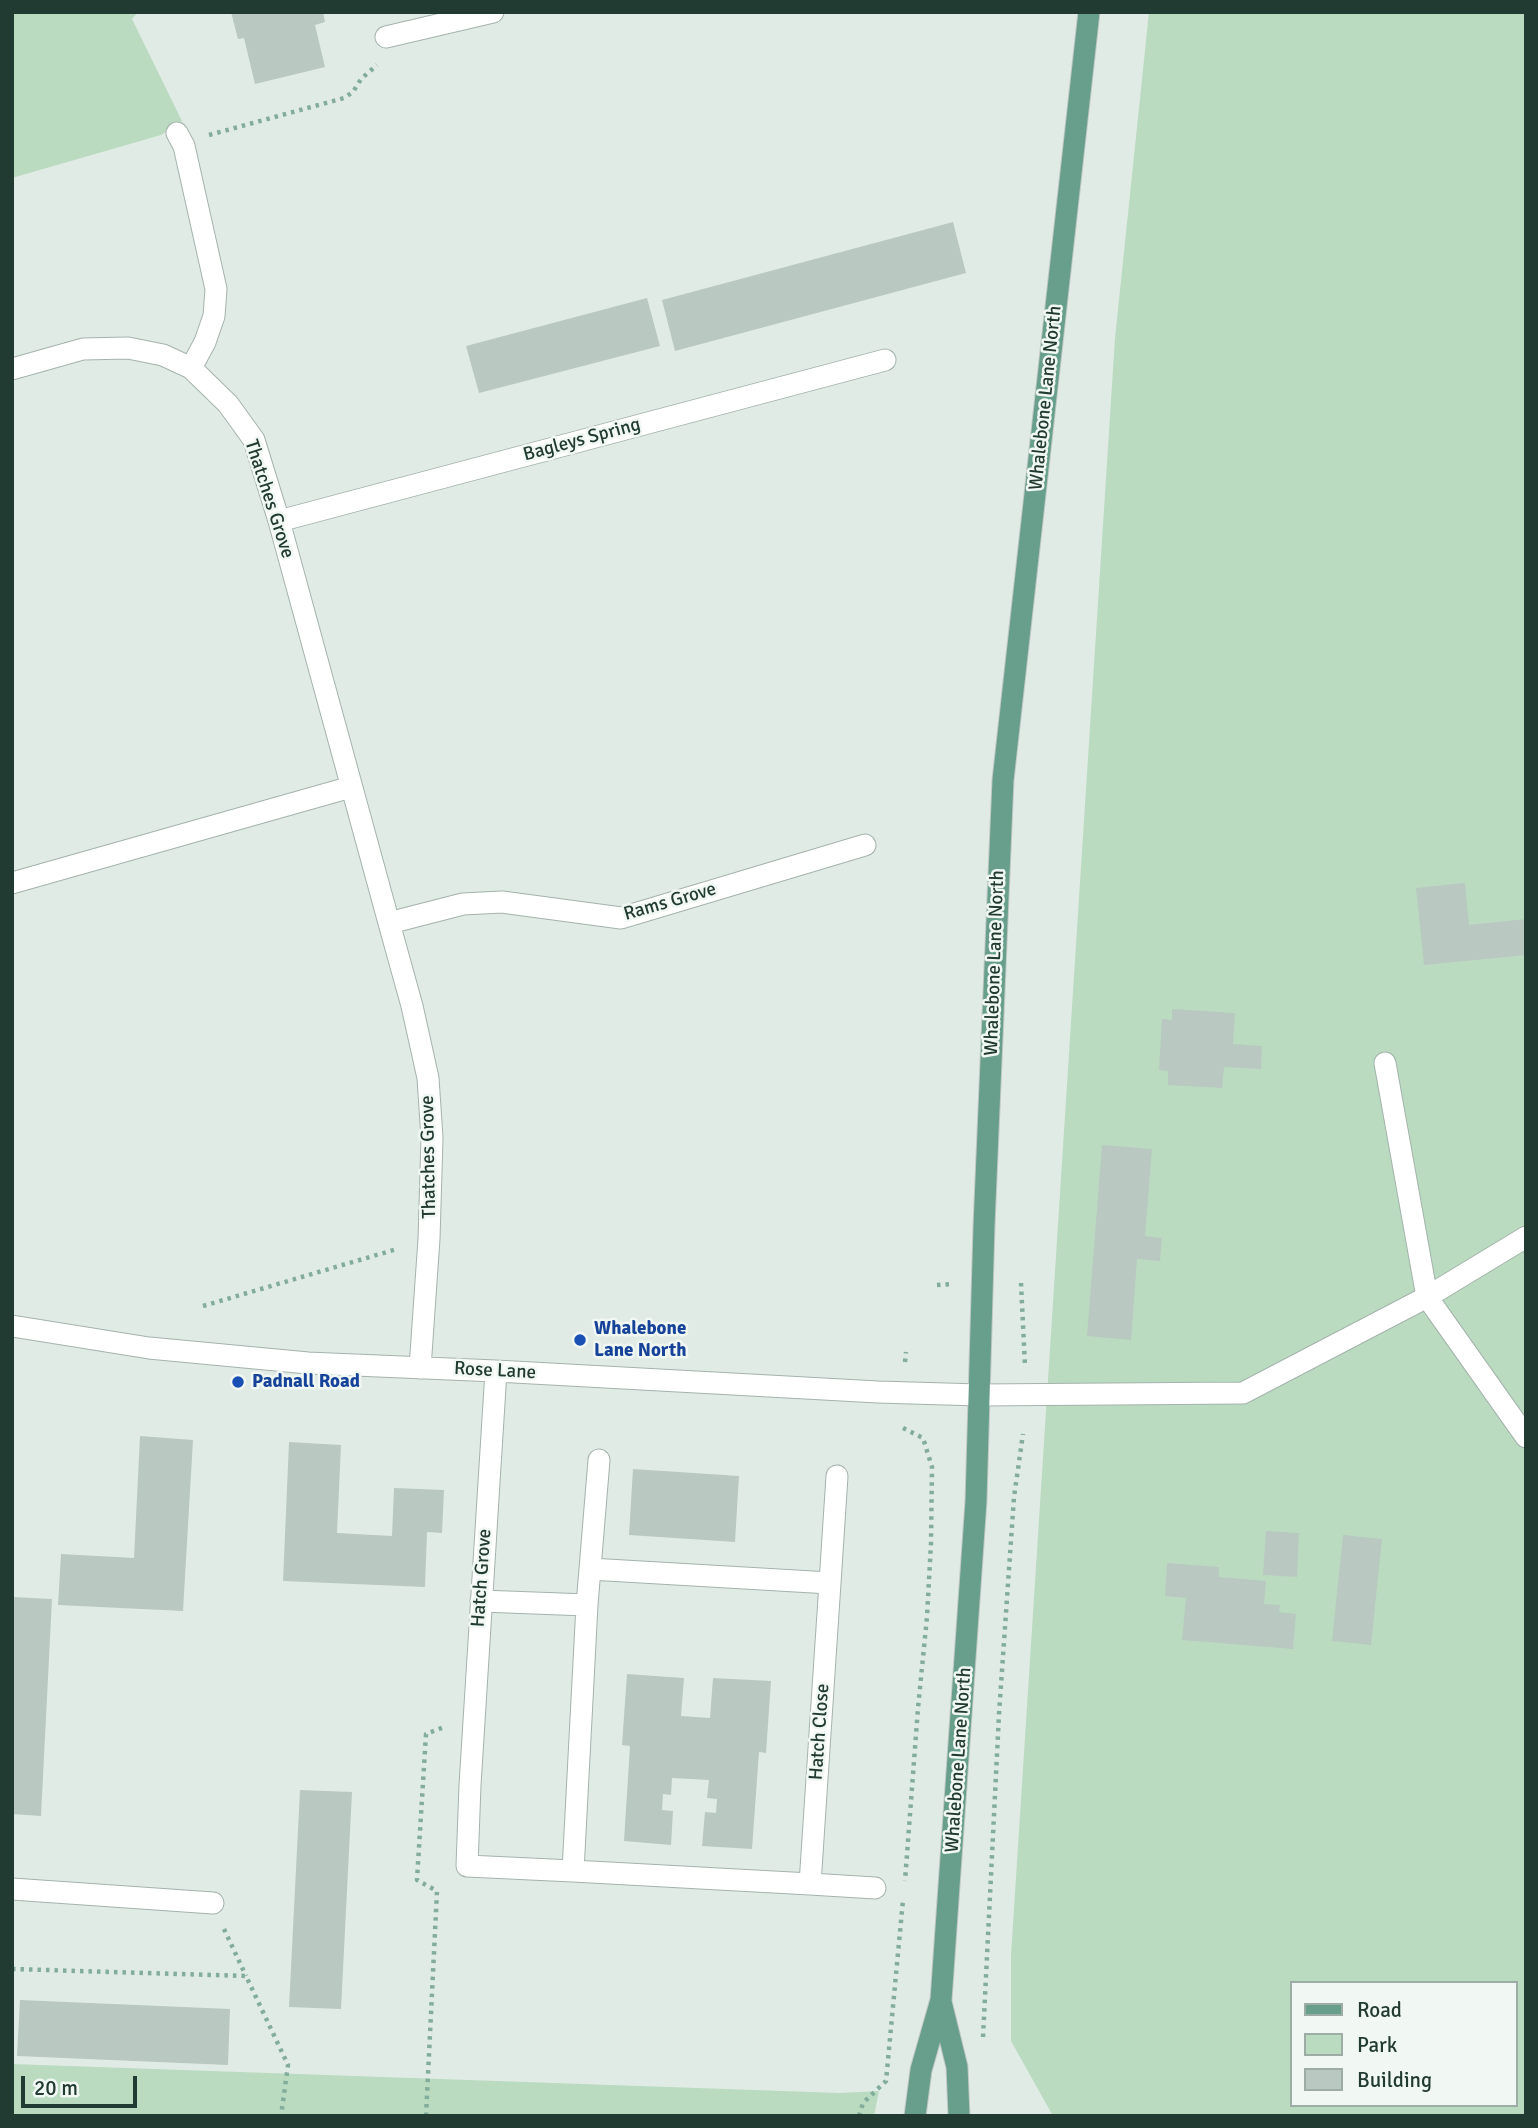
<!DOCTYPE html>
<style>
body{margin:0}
#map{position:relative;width:1538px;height:2128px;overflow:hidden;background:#e1ebe6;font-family:Signika,sans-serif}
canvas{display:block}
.frame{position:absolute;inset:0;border:14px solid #223b32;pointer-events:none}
.legend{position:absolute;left:1290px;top:1981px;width:228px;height:126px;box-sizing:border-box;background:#f1f8f4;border:2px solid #9eaca6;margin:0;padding:9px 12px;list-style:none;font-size:21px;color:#223b32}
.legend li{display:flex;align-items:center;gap:14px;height:35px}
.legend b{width:35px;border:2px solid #9eaca6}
.scale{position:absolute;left:21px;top:2076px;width:116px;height:32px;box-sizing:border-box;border:4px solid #223b32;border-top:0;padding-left:9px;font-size:21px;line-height:24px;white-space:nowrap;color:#223b32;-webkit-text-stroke:5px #f1f8f4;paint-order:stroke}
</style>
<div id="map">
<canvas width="1538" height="2128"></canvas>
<div class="frame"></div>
<ul class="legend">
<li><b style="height:9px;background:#679f8c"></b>Road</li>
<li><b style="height:19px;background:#badbc0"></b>Park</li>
<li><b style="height:19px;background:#b9c8c1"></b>Building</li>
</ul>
<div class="scale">20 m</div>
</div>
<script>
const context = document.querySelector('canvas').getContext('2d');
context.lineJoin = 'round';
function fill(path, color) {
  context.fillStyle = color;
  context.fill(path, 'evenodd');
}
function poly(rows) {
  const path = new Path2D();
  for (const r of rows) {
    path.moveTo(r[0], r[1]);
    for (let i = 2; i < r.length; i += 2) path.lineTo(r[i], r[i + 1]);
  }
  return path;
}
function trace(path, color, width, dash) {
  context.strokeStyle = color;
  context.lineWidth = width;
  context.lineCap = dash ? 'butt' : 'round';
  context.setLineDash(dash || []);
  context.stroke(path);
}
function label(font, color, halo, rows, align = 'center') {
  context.font = font + ' Signika,sans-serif';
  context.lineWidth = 5;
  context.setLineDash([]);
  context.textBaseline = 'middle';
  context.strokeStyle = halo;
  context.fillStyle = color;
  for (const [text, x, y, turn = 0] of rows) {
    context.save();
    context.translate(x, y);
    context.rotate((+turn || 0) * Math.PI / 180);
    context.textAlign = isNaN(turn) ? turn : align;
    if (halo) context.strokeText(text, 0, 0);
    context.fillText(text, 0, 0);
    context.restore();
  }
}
fill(poly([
 [12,12,138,12,132,19,182,121,161,135,12,178],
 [1149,12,1526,12,1526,2116,1053,2116,1011,2041,1011,1955,1115,338],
 [1291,1983,1515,1983,1515,2105,1291,2105],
 [12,2064,840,2093,879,2091,874,2116,12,2116]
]), '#badbc0');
fill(poly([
 [231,12,323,12,325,22,315,25,325,67,255,84,244,38,238,39],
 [953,222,966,273,675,351,662,300],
 [647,298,660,346,479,393,466,346],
 [1465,883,1469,925,1526,919,1526,955,1424,965,1416,888],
 [1172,1009,1235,1013,1233,1044,1262,1046,1261,1069,1224,1067,1222,1088,1168,1085,1168,1071,1159,1070,1162,1019,1172,1020],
 [1102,1145,1152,1149,1145,1236,1162,1238,1160,1261,1137,1259,1131,1340,1087,1336],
 [140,1436,193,1440,183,1611,58,1605,61,1554,134,1558],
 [289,1442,341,1445,337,1533,392,1536,394,1488,444,1490,442,1533,427,1532,425,1587,283,1581],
 [633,1469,739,1476,735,1542,629,1535],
 [1266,1531,1299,1533,1297,1577,1263,1575],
 [1343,1535,1382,1539,1371,1645,1332,1641],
 [1167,1563,1219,1567,1219,1577,1266,1581,1264,1604,1280,1605,1279,1612,1296,1614,1293,1649,1182,1640,1186,1598,1165,1596],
 [12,1597,52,1599,41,1816,12,1814],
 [627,1674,684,1678,681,1716,710,1718,713,1678,771,1681,766,1753,759,1752,752,1849,702,1846,705,1812,716,1813,717,1799,707,1798,709,1780,672,1778,671,1795,663,1794,662,1810,673,1811,671,1845,624,1841,630,1746,622,1745],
 [300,1790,352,1792,341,2009,289,2007],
 [20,2000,230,2009,228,2065,17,2056]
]), '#b9c8c1');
const minor = poly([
 [386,37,493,12],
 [177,133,184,146,216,289,214,316,205,342,191,368],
 [12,369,83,349,128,348,163,355,191,368,228,404,254,440,279,521,389,923,412,1006,428,1078,432,1138,429,1239,420,1368],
 [279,521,885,360],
 [12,883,351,787],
 [389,923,463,904,502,902,621,918,865,845],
 [1385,1063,1427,1297,1526,1437],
 [12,1326,149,1348,308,1363,496,1371,878,1392,979,1395,1243,1393,1427,1297,1526,1237],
 [496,1371,470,1785,467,1866,573,1871,587,1605],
 [830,1583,837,1476],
 [481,1601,587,1605,599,1460],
 [573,1871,810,1884,830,1583,590,1569],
 [810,1884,875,1888],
 [12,1889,213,1903]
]);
const major = poly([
 [941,2002,957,2067,959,2116],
 [915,2116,921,2070,941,2000,976,1501,984,1226,1003,780,1089,12]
]);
trace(minor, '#a4b3ac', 23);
trace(major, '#c1c8c6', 23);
trace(poly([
 [209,135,344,98,353,92,361,79,377,65],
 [1021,1283,1025,1366],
 [937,1285,951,1284],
 [203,1306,397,1249],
 [905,1362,906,1352],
 [903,1428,923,1438,932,1467,931,1543,927,1617,918,1708,905,1881],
 [224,1929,246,1976],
 [12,1969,246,1976,288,2065,281,2116],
 [983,2037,999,1714,1014,1497,1023,1434],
 [426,2116,437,1891,417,1880,426,1734,444,1727],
 [859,2116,863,2103,886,2081,903,1900]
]), '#82ad9c', 4.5, [3.5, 5]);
trace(minor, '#fff', 21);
trace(major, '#679f8c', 21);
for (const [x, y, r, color] of [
 [580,1340,7,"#1a4fb4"],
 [238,1382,7,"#1a4fb4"]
]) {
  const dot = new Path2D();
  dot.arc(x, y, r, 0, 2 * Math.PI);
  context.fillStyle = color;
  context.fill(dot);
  trace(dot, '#f1f8f4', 2.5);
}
label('19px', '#223b32', '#f1f8f4', [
 ["Whalebone Lane North",1046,398,-84],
 ["Bagleys Spring",582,440,-15],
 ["Thatches Grove",269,499,72],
 ["Rams Grove",670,902,-16],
 ["Whalebone Lane North",995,963,-88],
 ["Thatches Grove",429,1157,-91],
 ["Rose Lane",495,1371,3],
 ["Hatch Grove",482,1578,-86],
 ["Hatch Close",820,1732,-86],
 ["Whalebone Lane North",959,1760,-86]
]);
label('bold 19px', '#164399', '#f1f8f4', [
 ["Whalebone",594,1329],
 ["Lane North",594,1351],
 ["Padnall Road",252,1382]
], 'left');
</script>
